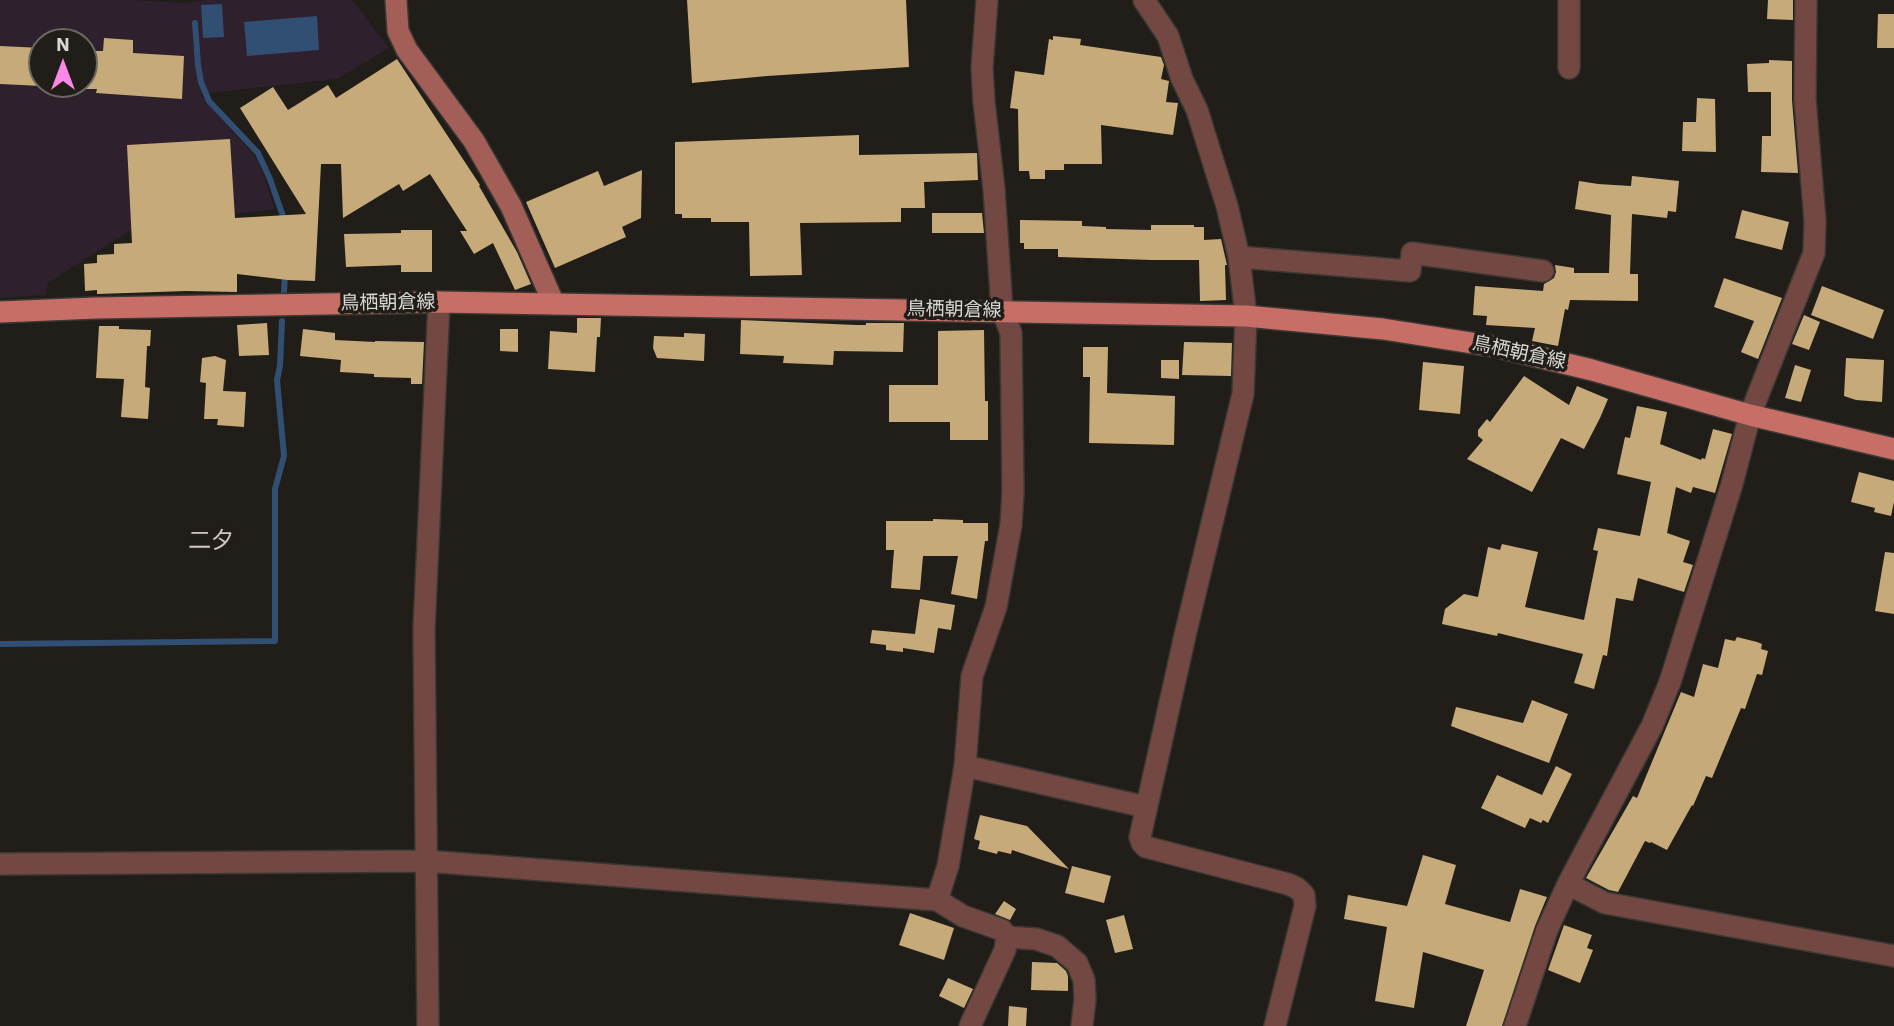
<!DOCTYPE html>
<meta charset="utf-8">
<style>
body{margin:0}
#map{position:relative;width:1894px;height:1026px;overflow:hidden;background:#211e19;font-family:"IBM Plex Sans",sans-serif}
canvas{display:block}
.north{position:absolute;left:28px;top:28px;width:70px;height:70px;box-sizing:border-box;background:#211e19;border:2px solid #6b6864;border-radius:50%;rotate:0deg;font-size:19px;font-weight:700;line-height:28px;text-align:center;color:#dad8d5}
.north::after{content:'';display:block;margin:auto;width:24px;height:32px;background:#fb87e6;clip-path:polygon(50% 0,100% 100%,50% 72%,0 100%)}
</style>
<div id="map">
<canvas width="1894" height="1026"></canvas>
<div class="north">N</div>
</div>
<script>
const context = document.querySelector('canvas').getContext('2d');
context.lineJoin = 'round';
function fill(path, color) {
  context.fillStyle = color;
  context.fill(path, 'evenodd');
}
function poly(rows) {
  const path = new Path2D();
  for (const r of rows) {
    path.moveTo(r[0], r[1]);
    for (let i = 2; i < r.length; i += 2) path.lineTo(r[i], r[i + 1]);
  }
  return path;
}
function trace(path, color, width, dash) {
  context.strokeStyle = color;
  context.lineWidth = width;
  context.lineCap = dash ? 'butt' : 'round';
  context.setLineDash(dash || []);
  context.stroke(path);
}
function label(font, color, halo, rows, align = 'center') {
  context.font = font + ' "IBM Plex Sans","Noto Sans JP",sans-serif';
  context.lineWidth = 7;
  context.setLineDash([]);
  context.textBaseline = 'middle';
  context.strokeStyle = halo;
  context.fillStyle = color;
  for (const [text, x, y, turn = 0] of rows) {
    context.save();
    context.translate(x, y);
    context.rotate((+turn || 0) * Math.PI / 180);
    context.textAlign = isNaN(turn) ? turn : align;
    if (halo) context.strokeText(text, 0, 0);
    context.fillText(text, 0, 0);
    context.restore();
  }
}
fill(poly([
 [0,0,135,0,185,3,206,0,352,0,389,48,337,79,200,94,258,160,275,209,137,226,48,283,46,295,0,298],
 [42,42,84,42,84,84,42,84]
]), '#2e202c');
fill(poly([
 [222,4,224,37,203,38,201,5],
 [317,16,319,50,247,56,244,22]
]), '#314e73');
trace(poly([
 [195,23,198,65,201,82,209,101,258,153,270,179,285,222],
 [284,292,285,274],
 [0,644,275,641,275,489,284,456,277,380,280,366,282,321]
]), '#314e73', 6);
fill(poly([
 [687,0,906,0,909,67,767,76,692,83],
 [1768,0,1793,0,1793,20,1767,19],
 [1878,14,1894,14,1894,48,1877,48],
 [1053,36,1081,39,1080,45,1161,57,1164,65,1161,79,1169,81,1166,102,1178,103,1173,135,1101,125,1102,164,1064,164,1064,170,1045,170,1045,179,1030,179,1029,171,1019,171,1018,109,1010,108,1015,71,1044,75,1049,39,1053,40],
 [104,38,133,40,133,53,184,56,182,99,96,93,97,89,84,89,84,51,103,51],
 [0,46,42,48,42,86,0,84],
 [397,59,480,185,479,186,517,252,531,284,515,290,493,243,474,254,460,231,467,231,430,174,403,191,399,184,343,218,341,164,321,164,315,281,288,280,237,274,237,292,186,291,97,294,97,290,85,291,84,264,97,263,97,255,114,254,114,244,132,243,127,145,230,139,235,218,306,214,240,108,273,87,288,110,328,85,336,98],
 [1769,60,1792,61,1792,100,1798,173,1761,172,1762,136,1771,136,1771,92,1748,92,1747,64,1769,63],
 [1697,98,1715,99,1716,152,1682,151,1683,122,1696,122],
 [859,135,859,155,977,153,978,180,924,182,925,208,901,208,901,222,800,223,802,275,750,276,749,222,711,222,711,218,682,218,682,214,675,214,675,142],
 [642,170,641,218,622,227,626,237,555,268,526,202,598,171,604,186],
 [1632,176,1679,181,1676,212,1668,211,1667,218,1632,214,1630,274,1638,274,1638,301,1570,300,1568,310,1565,309,1558,346,1532,341,1535,328,1486,325,1487,316,1473,315,1475,286,1543,291,1544,284,1554,278,1556,272,1555,265,1574,268,1574,273,1609,273,1611,215,1575,209,1579,181,1598,184,1631,186],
 [1742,210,1789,222,1782,250,1735,238],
 [932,213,982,213,984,233,932,233],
 [1020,220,1082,221,1082,226,1106,227,1106,229,1151,230,1151,225,1194,225,1194,227,1204,227,1204,240,1221,239,1227,265,1225,265,1226,300,1200,301,1199,260,1152,260,1058,257,1058,249,1024,249,1024,243,1020,243],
 [401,230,432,230,432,272,401,272,401,265,346,267,344,234,401,233],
 [1724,278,1782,298,1758,359,1741,352,1754,321,1714,307],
 [1822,286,1884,310,1873,339,1811,315],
 [1804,315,1820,322,1809,350,1792,344],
 [577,318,601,318,600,337,597,337,595,372,548,369,550,331,577,333],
 [741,320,856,325,866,325,866,323,904,323,903,352,834,351,833,365,783,363,784,356,740,354],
 [267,323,269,355,239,356,237,325],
 [99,326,119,326,119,329,151,330,150,346,147,346,145,387,150,388,148,419,121,417,124,379,96,378],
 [303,329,335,333,335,340,375,342,375,341,424,342,422,384,411,384,411,378,374,377,374,374,340,372,341,360,300,356],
 [500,329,518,329,518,352,500,351],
 [984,330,985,401,988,401,988,440,950,440,950,422,889,422,889,385,938,385,938,331],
 [684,333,705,334,704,361,657,358,653,348,654,336,684,337],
 [1184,342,1232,343,1231,376,1182,375],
 [1083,347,1108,347,1107,393,1175,396,1174,445,1089,443,1090,377,1083,377],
 [215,356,226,360,223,391,246,392,244,427,217,425,218,419,204,419,206,383,200,382,202,358],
 [1846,358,1884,360,1882,402,1856,400,1844,396],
 [1161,360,1179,360,1179,379,1161,378],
 [1423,362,1464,366,1460,414,1419,410],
 [1795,365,1811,370,1801,402,1785,398],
 [1524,376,1569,405,1577,386,1608,399,1600,418,1584,449,1561,438,1532,492,1467,459,1483,440,1478,436,1478,430,1487,419,1490,422],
 [1637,406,1667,412,1660,444,1701,460,1702,458,1705,459,1713,429,1732,434,1715,493,1693,487,1691,493,1676,487,1667,533,1690,541,1683,562,1693,565,1684,592,1638,578,1633,601,1616,598,1607,656,1603,655,1594,689,1574,683,1583,654,1498,633,1497,636,1442,624,1445,609,1464,594,1478,597,1488,547,1500,550,1502,544,1538,552,1525,607,1584,620,1598,551,1593,550,1598,528,1640,536,1651,482,1617,474,1625,437,1630,438],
 [1859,472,1894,481,1894,502,1891,516,1874,512,1875,508,1851,502],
 [933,519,963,520,963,523,988,523,988,541,985,541,977,599,951,594,958,556,923,556,920,590,891,588,894,550,886,550,886,521,933,521],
 [1885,552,1894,553,1894,614,1875,611],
 [920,599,955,605,951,630,938,628,934,653,903,648,903,652,886,650,886,645,870,643,872,630,915,634],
 [1737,637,1757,642,1762,644,1761,649,1768,651,1762,675,1757,674,1745,709,1741,708,1712,778,1706,776,1693,806,1692,805,1667,850,1651,842,1650,843,1645,841,1618,892,1609,890,1586,878,1633,796,1637,798,1681,692,1694,697,1703,664,1718,668,1725,639,1735,641],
 [1532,700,1568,714,1549,763,1451,726,1456,707,1523,723],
 [1556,766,1572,774,1548,823,1543,820,1541,823,1530,818,1525,828,1481,808,1497,775,1542,795],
 [980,815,1027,826,1069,869,1012,850,1011,854,998,851,997,854,978,849,980,841,974,839],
 [1423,855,1456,865,1445,904,1510,922,1520,889,1547,897,1535,926,1502,1026,1466,1026,1484,970,1423,952,1414,1008,1375,1001,1387,927,1344,919,1348,895,1407,906],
 [1072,866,1111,876,1104,903,1065,893],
 [1004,901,1016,909,1010,920,995,914],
 [910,913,954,928,944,960,899,945],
 [1124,915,1133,949,1115,953,1106,920],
 [1564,925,1592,935,1587,948,1593,950,1580,983,1548,970],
 [1032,962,1057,963,1066,971,1068,976,1068,991,1031,990],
 [948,978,973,989,964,1008,939,996],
 [1009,1006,1027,1008,1026,1026,1008,1026]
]), '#c6aa7a');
const street = poly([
 [1144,0,1168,36,1182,79,1197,110,1227,206,1239,257,1246,316,1243,394,1186,631,1140,837,1142,843,1146,847,1288,884,1297,888,1304,895,1305,906,1275,1026],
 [1569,68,1569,0],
 [1239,257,1410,271,1412,253,1543,271],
 [965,766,1146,807],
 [0,864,425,861,937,900,963,916,1002,930,1007,937,1005,950,970,1026],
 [1568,884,1605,903,1894,956],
 [937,900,948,866,965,766,972,676,996,607,1011,525,1013,492,1011,333,1002,310,994,189,984,102,982,68,987,0],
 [1007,937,1036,939,1057,946,1077,963,1084,980,1085,999,1082,1026],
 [428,1026,424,629,439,302],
 [1515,1026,1547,930,1568,884,1652,726,1670,682,1732,484,1750,415,1814,253,1815,221,1805,99,1806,0]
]);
const secondary = poly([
 [396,0,398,31,407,50,474,141,511,206,554,304]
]);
const primary = poly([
 [0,312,96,308,439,302,1246,316,1383,329,1497,347,1592,370,1750,415,1894,449]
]);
trace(street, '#3b3833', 24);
trace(secondary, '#3b3833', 24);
trace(primary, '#3b3833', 24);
trace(street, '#734843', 21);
trace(secondary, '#a25e57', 21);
trace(primary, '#c76f67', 21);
label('19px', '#dad8d5', '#211e19', [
 ["鳥栖朝倉線",388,303,-1],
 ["鳥栖朝倉線",954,310,1],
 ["鳥栖朝倉線",1519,353,12]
]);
label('23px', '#cdc9c2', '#211e19', [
 ["二夕",211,541]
]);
</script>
